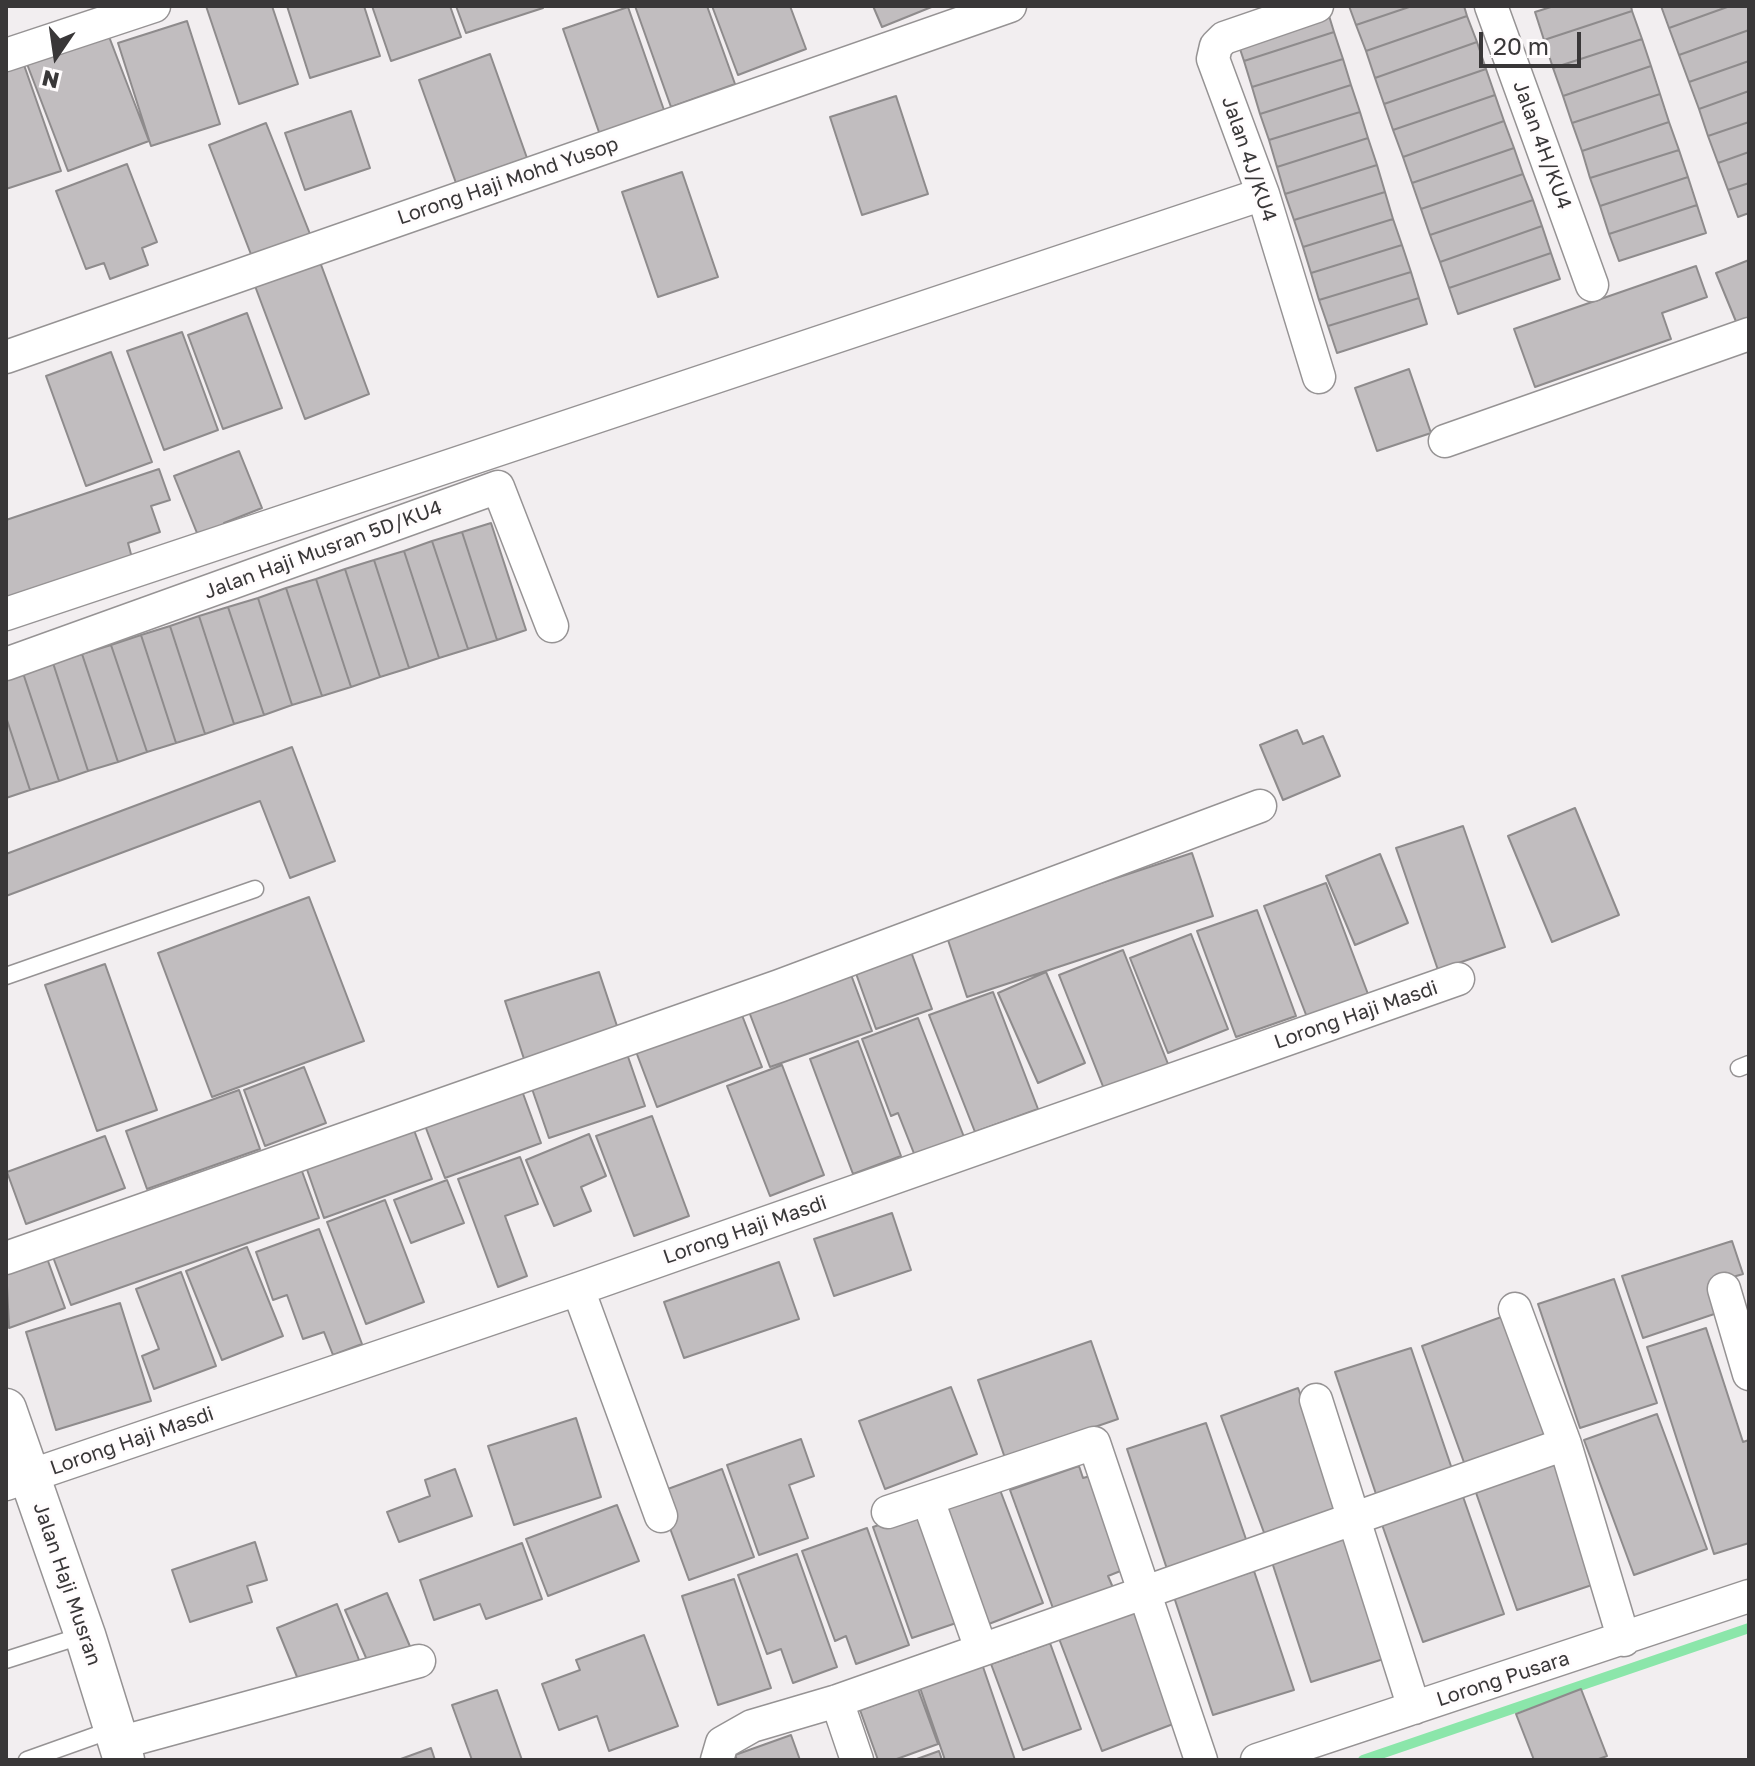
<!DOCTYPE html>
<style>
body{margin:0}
#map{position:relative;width:1755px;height:1766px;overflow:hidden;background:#f2eef0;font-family:"Golos Text",sans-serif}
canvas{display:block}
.frame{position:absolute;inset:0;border:8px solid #393738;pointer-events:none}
.north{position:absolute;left:16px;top:16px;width:80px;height:80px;-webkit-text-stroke:6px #fffcfd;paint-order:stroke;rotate:193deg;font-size:22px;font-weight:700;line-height:32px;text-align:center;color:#393738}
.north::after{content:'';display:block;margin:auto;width:28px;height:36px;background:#393738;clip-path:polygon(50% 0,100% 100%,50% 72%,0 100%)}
.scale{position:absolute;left:1479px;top:32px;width:102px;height:36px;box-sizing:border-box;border:4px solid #393738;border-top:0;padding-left:10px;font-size:24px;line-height:28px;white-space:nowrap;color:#393738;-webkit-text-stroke:6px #fffcfd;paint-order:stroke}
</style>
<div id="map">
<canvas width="1755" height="1766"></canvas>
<div class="frame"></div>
<div class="north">N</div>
<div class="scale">20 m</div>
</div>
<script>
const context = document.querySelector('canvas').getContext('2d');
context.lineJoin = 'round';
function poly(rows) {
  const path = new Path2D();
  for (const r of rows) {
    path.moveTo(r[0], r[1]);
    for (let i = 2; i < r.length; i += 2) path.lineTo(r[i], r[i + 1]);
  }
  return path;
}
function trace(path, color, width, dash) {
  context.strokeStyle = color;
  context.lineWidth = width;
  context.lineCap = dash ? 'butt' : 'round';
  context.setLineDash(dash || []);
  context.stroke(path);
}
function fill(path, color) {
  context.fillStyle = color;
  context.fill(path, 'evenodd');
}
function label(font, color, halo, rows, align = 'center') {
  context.font = font + ' "Golos Text",sans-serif';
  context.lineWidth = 6;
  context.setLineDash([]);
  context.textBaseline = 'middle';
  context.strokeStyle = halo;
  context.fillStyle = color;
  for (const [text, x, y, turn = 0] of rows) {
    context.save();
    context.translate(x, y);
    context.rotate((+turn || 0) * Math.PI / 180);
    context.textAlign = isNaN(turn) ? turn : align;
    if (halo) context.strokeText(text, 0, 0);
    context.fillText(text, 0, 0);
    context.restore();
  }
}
trace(poly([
 [1363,1760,1749,1628]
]), '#8be6aa', 10);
const building = poly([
 [206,6,272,6,298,84,239,104,206,6],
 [287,6,364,6,380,56,310,78,287,6],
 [372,6,450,6,461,37,391,61,372,6],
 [456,6,542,6,543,8,466,33,456,6],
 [635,6,707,6,735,84,671,107,635,6],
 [712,6,790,6,806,49,738,75,712,6],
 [873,6,934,6,882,27,873,6],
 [1326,6,1334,32,1244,61,1235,34,1326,6],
 [1349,6,1412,6,1356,25,1349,6],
 [1412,6,1464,6,1467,16,1366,51,1356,25,1412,6],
 [1554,6,1631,6,1632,11,1544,40,1535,12,1554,6],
 [1661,6,1730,6,1669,28,1661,6],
 [1730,6,1749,6,1749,30,1679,55,1669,28,1730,6],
 [628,7,665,113,600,135,563,29,628,7],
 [1632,11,1642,39,1553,68,1544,40,1632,11],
 [1467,16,1477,42,1375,78,1366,51,1467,16],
 [187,21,220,124,151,146,118,43,187,21],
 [1749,30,1749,61,1689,82,1679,55,1749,30],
 [1334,32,1343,59,1252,87,1244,61,1334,32],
 [108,34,149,141,68,171,27,64,108,34],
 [1642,39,1651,66,1563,96,1553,68,1642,39],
 [1477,42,1486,69,1384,104,1375,78,1477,42],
 [490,54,527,158,456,183,419,80,490,54],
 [1343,59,1351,85,1260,114,1252,87,1343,59],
 [1749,61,1749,91,1699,109,1689,82,1749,61],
 [24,65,61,171,6,189,6,71,24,65],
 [1651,66,1660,94,1572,123,1563,96,1651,66],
 [1486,69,1495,95,1393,130,1384,104,1486,69],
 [1351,85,1360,112,1269,140,1260,114,1351,85],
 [1749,91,1749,122,1708,136,1699,109,1749,91],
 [1660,94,1669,122,1582,151,1572,123,1660,94],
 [1495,95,1504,121,1403,157,1393,130,1495,95],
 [896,96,928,194,862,215,830,117,896,96],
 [351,111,370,168,305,190,285,133,351,111],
 [1360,112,1368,138,1277,167,1269,140,1360,112],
 [1504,121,1514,148,1412,183,1403,157,1504,121],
 [1669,122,1679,150,1590,178,1582,151,1669,122],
 [1749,122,1749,152,1718,163,1708,136,1749,122],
 [266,123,310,234,252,257,209,145,266,123],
 [1368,138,1377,165,1285,194,1277,167,1368,138],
 [1514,148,1523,174,1421,209,1412,183,1514,148],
 [1679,150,1688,177,1600,206,1590,178,1679,150],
 [1749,152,1749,183,1728,190,1718,163,1749,152],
 [127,164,157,242,142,248,148,265,110,279,104,263,86,269,56,191,127,164],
 [1377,165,1385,192,1294,220,1285,194,1377,165],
 [682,172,718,277,658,297,622,192,682,172],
 [1523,174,1533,200,1430,235,1421,209,1523,174],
 [1688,177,1697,205,1609,234,1600,206,1688,177],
 [1749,183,1749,213,1738,217,1728,190,1749,183],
 [1385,192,1393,219,1303,247,1294,220,1385,192],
 [1533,200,1542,226,1440,262,1430,235,1533,200],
 [1697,205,1706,233,1619,261,1609,234,1697,205],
 [1393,219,1402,245,1311,273,1303,247,1393,219],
 [1542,226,1551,253,1449,288,1440,262,1542,226],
 [1402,245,1411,272,1319,300,1311,273,1402,245],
 [1551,253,1560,279,1458,314,1449,288,1551,253],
 [1749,260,1749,320,1737,324,1716,273,1749,260],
 [320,262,369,394,305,419,255,286,320,262],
 [1696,266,1707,297,1662,313,1671,339,1535,387,1514,329,1696,266],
 [1411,272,1419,298,1328,326,1319,300,1411,272],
 [1419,298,1427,324,1337,353,1328,326,1419,298],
 [247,313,282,408,223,429,188,335,247,313],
 [182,332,218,430,164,450,127,351,182,332],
 [111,352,152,462,86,486,46,376,111,352],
 [1409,369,1431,433,1377,451,1355,388,1409,369],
 [239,451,262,508,224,523,227,532,201,543,174,476,239,451],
 [159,469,170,500,151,506,160,532,128,543,132,558,6,601,6,520,159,469],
 [491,523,526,630,497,640,462,532,491,523],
 [462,532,497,640,468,649,432,541,462,532],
 [432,541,468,649,439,658,404,551,432,541],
 [404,551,439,658,409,668,374,560,404,551],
 [374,560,409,668,380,677,345,569,374,560],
 [345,569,380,677,351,687,316,579,345,569],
 [316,579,351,687,322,696,286,588,316,579],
 [286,588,322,696,292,705,258,598,286,588],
 [258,598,292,705,264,715,228,607,258,598],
 [228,607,264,715,234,724,199,616,228,607],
 [199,616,234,724,205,734,170,626,199,616],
 [170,626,205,734,176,743,141,635,170,626],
 [141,635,176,743,147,752,111,645,141,635],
 [111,645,147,752,118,762,82,654,111,645],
 [82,654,118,762,88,771,53,663,82,654],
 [53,663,88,771,59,781,23,673,53,663],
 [23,673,59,781,30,790,6,717,6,678,23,673],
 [6,717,30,790,6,798,6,717],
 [1297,730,1303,744,1323,736,1340,776,1283,800,1260,745,1297,730],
 [292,747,335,861,290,878,260,801,6,896,6,854,292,747],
 [1575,808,1619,915,1552,942,1508,836,1575,808],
 [1463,826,1505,947,1438,970,1396,848,1463,826],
 [1192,853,1213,916,967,997,946,934,1192,853],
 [1380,854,1408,923,1355,945,1326,876,1380,854],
 [1326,883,1371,1002,1310,1025,1264,906,1326,883],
 [309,897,364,1041,212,1097,158,953,309,897],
 [1257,910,1296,1016,1236,1037,1197,931,1257,910],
 [1191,934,1228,1029,1168,1053,1130,958,1191,934],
 [910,949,932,1009,876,1029,854,968,910,949],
 [1123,950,1170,1069,1106,1094,1059,975,1123,950],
 [105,964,157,1110,97,1131,45,985,105,964],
 [599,972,619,1032,525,1062,505,1001,599,972],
 [850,972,872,1031,770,1067,748,1009,850,972],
 [1046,972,1085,1063,1038,1083,998,993,1046,972],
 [993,992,1038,1109,975,1132,929,1015,993,992],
 [740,1010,762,1067,657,1107,635,1049,740,1010],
 [918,1018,964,1137,915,1156,898,1113,891,1116,862,1039,918,1018],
 [858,1041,901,1156,853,1174,810,1059,858,1041],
 [626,1051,645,1106,549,1138,530,1083,626,1051],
 [782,1065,824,1175,770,1196,727,1086,782,1065],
 [304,1067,326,1123,265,1146,244,1090,304,1067],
 [521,1088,541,1143,445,1178,424,1123,521,1088],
 [239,1090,260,1149,147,1189,126,1131,239,1090],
 [652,1116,689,1216,634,1236,596,1136,652,1116],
 [411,1122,432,1179,324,1218,304,1161,411,1122],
 [589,1134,606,1176,581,1187,591,1211,554,1226,526,1160,589,1134],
 [105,1136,125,1188,26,1224,7,1172,105,1136],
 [520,1157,538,1204,505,1216,527,1276,498,1287,458,1179,520,1157],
 [299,1163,319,1218,71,1305,50,1249,299,1163],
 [447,1180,464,1223,411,1243,394,1200,447,1180],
 [385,1200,424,1302,366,1324,327,1222,385,1200],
 [892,1213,911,1270,834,1296,814,1239,892,1213],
 [319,1229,362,1344,333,1355,324,1332,303,1339,287,1295,273,1300,256,1252,319,1229],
 [1732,1241,1743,1274,1726,1279,1735,1307,1643,1338,1622,1276,1732,1241],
 [247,1247,283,1336,222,1360,186,1271,247,1247],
 [44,1250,65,1308,9,1328,6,1264,44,1250],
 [779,1262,799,1319,684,1358,664,1302,779,1262],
 [181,1272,216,1366,154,1389,142,1356,159,1349,136,1289,181,1272],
 [1614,1279,1657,1403,1580,1428,1538,1304,1614,1279],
 [120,1303,151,1401,56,1430,26,1332,120,1303],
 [1504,1316,1549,1439,1466,1468,1422,1346,1504,1316],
 [1706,1328,1743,1442,1749,1440,1749,1543,1714,1554,1647,1347,1706,1328],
 [1091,1341,1118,1419,1005,1458,978,1380,1091,1341],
 [1411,1348,1453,1472,1377,1497,1335,1372,1411,1348],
 [951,1387,977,1454,885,1489,859,1421,951,1387],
 [1298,1388,1344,1511,1266,1538,1221,1416,1298,1388],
 [1657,1414,1707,1549,1634,1575,1584,1440,1657,1414],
 [576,1418,601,1497,514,1525,488,1446,576,1418],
 [1206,1423,1248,1545,1168,1572,1127,1449,1206,1423],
 [801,1439,814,1476,789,1485,808,1538,759,1555,727,1465,801,1439],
 [1555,1459,1598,1583,1517,1610,1474,1487,1555,1459],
 [1079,1466,1083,1478,1094,1475,1128,1568,1108,1576,1114,1590,1054,1611,1010,1490,1079,1466],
 [455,1469,472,1516,399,1542,387,1512,430,1496,425,1480,455,1469],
 [722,1469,754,1557,689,1580,657,1493,722,1469],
 [997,1482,1043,1603,981,1627,935,1505,997,1482],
 [1460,1488,1504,1614,1423,1642,1379,1516,1460,1488],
 [617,1505,639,1561,548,1596,526,1539,617,1505],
 [925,1509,965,1620,912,1638,873,1527,925,1509],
 [867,1528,909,1645,856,1664,846,1636,835,1641,802,1551,867,1528],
 [1351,1530,1393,1656,1311,1682,1270,1556,1351,1530],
 [255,1542,267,1580,247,1586,252,1602,190,1622,172,1570,255,1542],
 [522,1543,542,1599,486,1619,480,1604,434,1620,420,1580,522,1543],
 [797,1554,837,1667,793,1683,781,1649,767,1654,738,1575,797,1554],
 [1254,1571,1294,1690,1213,1715,1174,1597,1254,1571],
 [734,1579,771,1688,718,1705,682,1596,734,1579],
 [387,1593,412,1651,371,1669,345,1610,387,1593],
 [337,1604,361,1665,302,1689,277,1628,337,1604],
 [1137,1606,1181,1721,1102,1751,1058,1636,1137,1606],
 [644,1635,678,1726,609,1751,597,1716,559,1730,542,1684,580,1670,576,1660,644,1635],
 [1050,1643,1081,1729,1023,1750,991,1664,1050,1643],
 [981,1661,1015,1760,945,1760,918,1682,981,1661],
 [918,1689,938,1744,894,1760,878,1760,860,1710,918,1689],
 [1581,1689,1607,1756,1596,1760,1534,1760,1516,1714,1581,1689],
 [497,1690,522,1760,472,1760,452,1705,497,1690],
 [791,1735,800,1760,737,1760,735,1755,791,1735],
 [431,1748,435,1760,398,1760,431,1748],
 [939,1751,942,1760,914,1760,939,1751]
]);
fill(building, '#c1bdbf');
trace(building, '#8e8b8c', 2);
const service = poly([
 [6,976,255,889],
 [1739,1068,1749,1064],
 [6,1660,84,1635],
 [27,1760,114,1729]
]);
const minor = poly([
 [1317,6,1224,38,1216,46,1213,59,1263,194,1319,377],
 [1491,6,1592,285],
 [6,55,154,6],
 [6,357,1010,6],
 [1445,441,1749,334],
 [6,614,1263,194],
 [6,664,498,487,552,626],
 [6,1258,779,986,1260,806],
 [578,1289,661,1516],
 [1724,1289,1749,1374],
 [1515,1309,1565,1444],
 [1316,1400,1414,1708],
 [6,1484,578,1289,1458,979],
 [928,1500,981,1649],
 [888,1512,1094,1443,1201,1760],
 [837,1701,857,1760],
 [119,1743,419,1661],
 [717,1760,722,1743,752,1726,837,1701,1565,1444,1624,1640],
 [1257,1760,1749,1596]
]);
const tertiary = poly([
 [6,1409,85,1635,124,1760]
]);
trace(service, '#969394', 19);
trace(minor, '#969394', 35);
trace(tertiary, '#969394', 43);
trace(service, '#fff', 16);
trace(minor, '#fff', 32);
trace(tertiary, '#fff', 40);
label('20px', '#393738', '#fffcfd', [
 ["Jalan 4H/KU4",1542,145,70],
 ["Jalan 4J/KU4",1249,159,71],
 ["Lorong Haji Mohd Yusop",508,181,-19],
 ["Jalan Haji Musran 5D/KU4",323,550,-20],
 ["Lorong Haji Masdi",1356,1015,-19],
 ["Lorong Haji Masdi",745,1230,-19],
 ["Lorong Haji Masdi",132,1441,-19],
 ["Jalan Haji Musran",67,1584,71],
 ["Lorong Pusara",1503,1679,-18]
]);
</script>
